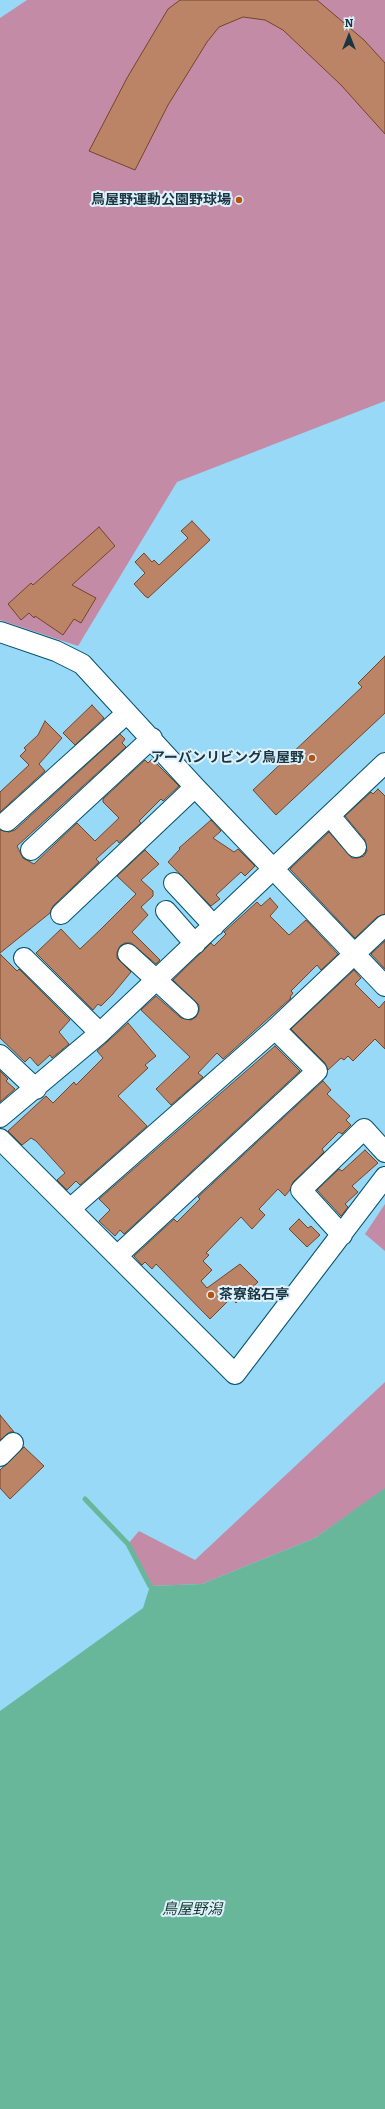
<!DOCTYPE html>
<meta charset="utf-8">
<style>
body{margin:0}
#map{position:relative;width:385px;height:2109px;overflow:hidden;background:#97d9f7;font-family:Bitter,serif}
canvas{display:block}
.north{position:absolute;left:329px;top:16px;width:40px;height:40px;-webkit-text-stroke:3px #dff2fc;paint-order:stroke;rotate:0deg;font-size:11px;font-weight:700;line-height:16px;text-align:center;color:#1a3542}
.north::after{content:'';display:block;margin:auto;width:14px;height:18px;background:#1a3542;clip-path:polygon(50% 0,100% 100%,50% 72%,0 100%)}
</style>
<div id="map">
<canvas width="385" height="2109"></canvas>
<div class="north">N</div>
</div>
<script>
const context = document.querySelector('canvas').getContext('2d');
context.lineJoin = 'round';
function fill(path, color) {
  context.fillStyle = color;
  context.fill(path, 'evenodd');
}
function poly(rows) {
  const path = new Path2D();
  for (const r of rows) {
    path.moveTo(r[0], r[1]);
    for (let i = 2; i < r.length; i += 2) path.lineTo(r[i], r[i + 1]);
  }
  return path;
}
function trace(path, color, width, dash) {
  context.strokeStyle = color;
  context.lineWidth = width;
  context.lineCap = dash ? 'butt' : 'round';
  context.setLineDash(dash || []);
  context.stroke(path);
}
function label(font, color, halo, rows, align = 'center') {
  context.font = font + ' Bitter,"Noto Sans JP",serif';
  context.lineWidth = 4;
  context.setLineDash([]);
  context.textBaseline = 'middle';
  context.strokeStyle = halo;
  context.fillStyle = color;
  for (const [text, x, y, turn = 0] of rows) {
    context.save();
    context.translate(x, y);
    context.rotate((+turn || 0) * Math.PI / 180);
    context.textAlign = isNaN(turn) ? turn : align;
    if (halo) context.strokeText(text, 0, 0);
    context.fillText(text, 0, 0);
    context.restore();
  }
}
fill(poly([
 [27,0,385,0,385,401,177,482,78,646,0,620,0,18],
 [385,1204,385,1251,365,1234],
 [385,1382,385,1489,315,1538,202,1584,151,1586,128,1544,139,1531,195,1560]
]), '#c48ba7');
fill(poly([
 [385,1488,385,2109,0,2109,0,1711,143,1608,150,1586,202,1584,315,1538]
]), '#68b79b');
trace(poly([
 [85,1499,128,1544,150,1586]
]), '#68b79b', 5);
const building = poly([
 [180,0,317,0,364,40,385,63,385,134,341,85,283,30,265,20,243,17,219,27,207,42,168,105,135,170,89,151,127,78,168,9,180,0],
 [192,521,210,540,148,598,145,596,134,584,145,573,135,562,144,553,152,562,154,560,159,565,188,538,181,531,192,521],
 [99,527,115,546,72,585,96,598,81,623,74,619,63,635,35,616,34,618,29,613,21,620,8,604,31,583,33,585,99,527],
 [385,656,385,713,276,815,253,790,362,687,358,683,385,656],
 [92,705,104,718,75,745,63,733,92,705],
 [45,721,62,738,39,764,45,771,0,812,0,792,29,765,20,756,26,750,24,748,38,735,45,721],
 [120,734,125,739,122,743,126,747,17,846,23,858,34,864,77,823,95,841,119,818,103,802,103,799,145,760,148,763,152,759,179,786,163,801,161,799,139,821,141,823,119,843,117,840,96,859,99,862,53,906,50,913,0,953,0,830,9,832,15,830,120,734],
 [378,789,385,796,385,914,377,917,355,938,290,869,329,832,352,858,358,858,364,856,367,851,365,840,345,816,371,792,373,794,378,789],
 [211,820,221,831,213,838,234,852,238,849,255,866,245,876,241,872,216,895,220,899,211,906,168,862,180,849,179,848,211,820],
 [145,850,159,864,141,880,153,891,153,896,141,907,148,915,132,932,160,960,156,964,131,943,125,943,120,946,117,952,117,958,131,972,112,995,101,1006,98,1004,93,1010,36,953,61,929,80,949,101,929,136,894,117,876,145,850],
 [270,898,278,907,270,916,289,935,306,920,338,954,321,970,317,965,291,991,293,993,290,997,291,998,223,1059,217,1053,198,1073,203,1077,171,1105,156,1089,190,1057,141,1010,156,996,181,1018,191,1020,196,1017,199,1011,199,1005,173,980,211,943,214,946,226,934,224,932,257,902,261,906,270,898],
 [385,941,385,969,371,954,385,941],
 [0,954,17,971,19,969,70,1020,59,1032,69,1044,52,1058,50,1055,38,1066,30,1057,25,1062,0,1038,0,954],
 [354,970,361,978,355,984,379,1008,385,1001,385,1049,375,1039,353,1061,348,1056,344,1060,341,1058,328,1070,325,1063,291,1029,354,970],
 [128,1023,156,1056,145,1065,148,1068,118,1096,147,1126,80,1185,76,1181,67,1190,57,1180,65,1173,36,1141,31,1138,22,1145,8,1131,46,1096,53,1103,74,1082,76,1085,103,1058,97,1051,128,1023],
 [275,1046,300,1071,124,1234,120,1230,115,1236,99,1221,110,1210,99,1199,275,1046],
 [0,1071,8,1079,6,1081,15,1089,0,1102,0,1071],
 [323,1081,331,1090,327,1094,350,1116,346,1120,351,1125,342,1134,339,1132,322,1149,324,1152,293,1182,290,1190,285,1196,278,1189,259,1209,265,1215,252,1229,241,1217,206,1253,209,1255,203,1261,212,1270,201,1281,207,1288,240,1264,258,1282,236,1303,231,1298,210,1319,156,1264,152,1269,145,1262,142,1265,134,1256,174,1219,177,1222,200,1199,198,1197,323,1081],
 [365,1150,378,1163,352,1186,358,1192,345,1204,348,1207,341,1216,317,1190,339,1169,342,1171,365,1150],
 [299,1219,308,1228,311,1226,320,1235,307,1247,289,1229,299,1219],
 [0,1415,14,1432,10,1432,0,1440,0,1415],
 [24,1447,44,1466,10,1499,0,1488,0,1470,24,1447]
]);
fill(building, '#bb8467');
trace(building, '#754428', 1);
const minor = poly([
 [0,632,56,651,82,664,195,787,385,986],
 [330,816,356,847],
 [7,821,127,713],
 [31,850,152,738],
 [174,883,214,926],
 [166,911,195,944],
 [61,914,195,787],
 [128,954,188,1009],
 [24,958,100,1033],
 [0,1055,36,1089],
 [0,1117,100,1033,385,763],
 [0,1139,235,1374,385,1177],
 [70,1209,275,1029,385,925],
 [342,1235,301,1190,364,1129,385,1152],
 [117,1256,317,1071,275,1029],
 [0,1456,13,1443]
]);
trace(minor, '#04526c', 22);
trace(minor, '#fff', 20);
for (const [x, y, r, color] of [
 [239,200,4,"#b55410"],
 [312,758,4,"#b55410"],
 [211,1295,4,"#b55410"]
]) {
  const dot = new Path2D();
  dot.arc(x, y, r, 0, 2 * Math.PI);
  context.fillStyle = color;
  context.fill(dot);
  trace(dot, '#dff2fc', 1.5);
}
label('bold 14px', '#1a3542', '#dff2fc', [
 ["鳥屋野運動公園野球場",231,200],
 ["アーバンリビング鳥屋野",304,758],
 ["茶寮銘石亭",219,1295,"left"]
], 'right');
label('italic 15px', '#13382c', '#dff2fc', [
 ["鳥屋野潟",192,1910]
]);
</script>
